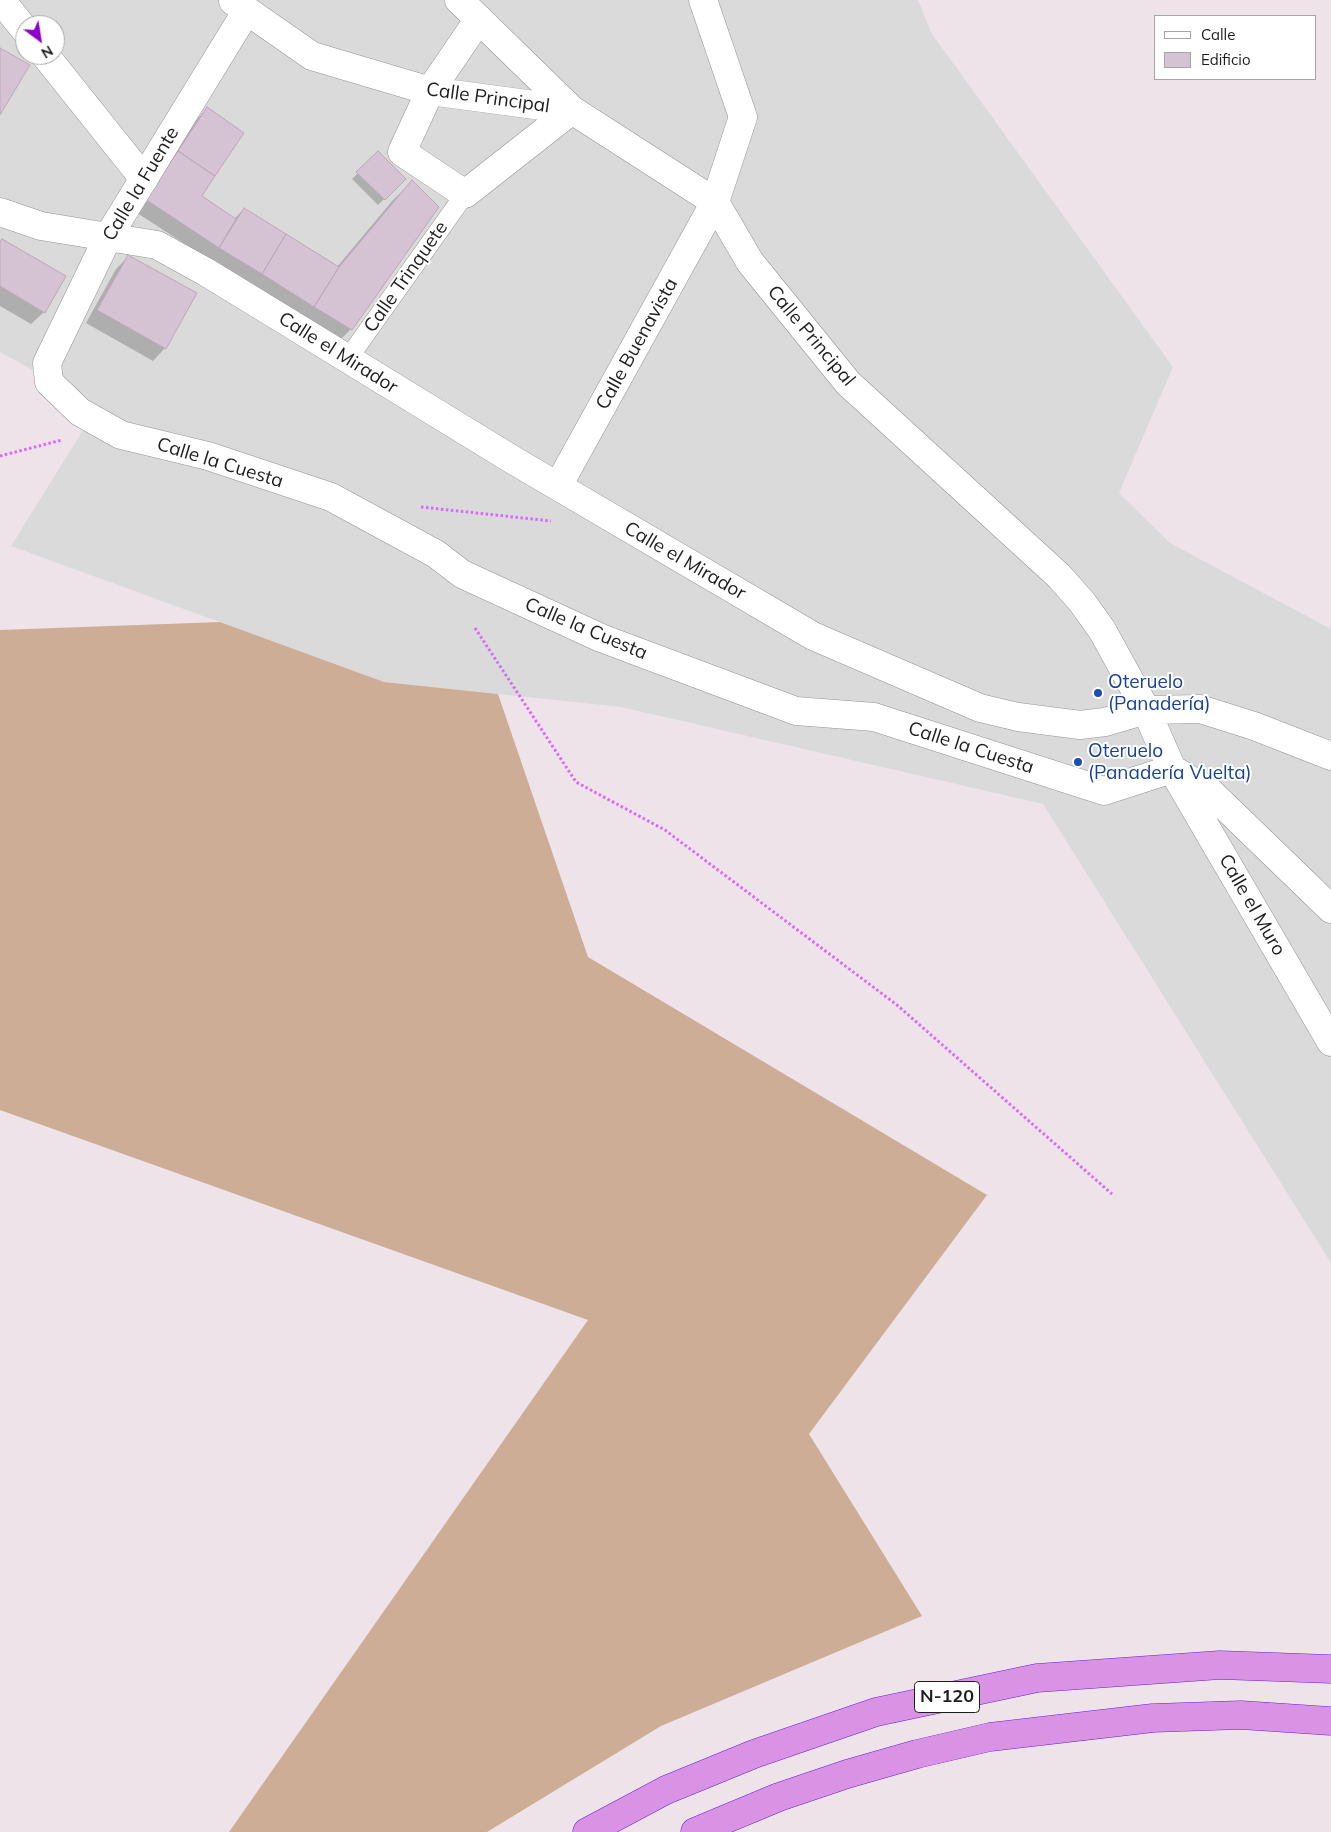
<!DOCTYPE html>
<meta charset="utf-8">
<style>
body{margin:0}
#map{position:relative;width:1331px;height:1832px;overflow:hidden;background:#efe3ea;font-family:Mulish,sans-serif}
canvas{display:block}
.legend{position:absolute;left:1154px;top:15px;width:162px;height:65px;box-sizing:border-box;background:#fff;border:1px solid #a5a5a5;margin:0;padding:6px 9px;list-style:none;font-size:15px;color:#1d1d1d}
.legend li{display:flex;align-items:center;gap:10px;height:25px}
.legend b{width:25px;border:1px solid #a5a5a5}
.north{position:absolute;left:15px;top:15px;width:50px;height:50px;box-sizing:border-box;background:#fff;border:1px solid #a5a5a5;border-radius:50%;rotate:149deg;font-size:14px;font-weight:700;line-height:20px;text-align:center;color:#1d1d1d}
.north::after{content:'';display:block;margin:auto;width:18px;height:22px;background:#8c00ca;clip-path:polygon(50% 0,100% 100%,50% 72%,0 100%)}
</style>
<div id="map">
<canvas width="1331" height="1832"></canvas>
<ul class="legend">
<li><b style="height:6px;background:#fff"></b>Calle</li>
<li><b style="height:14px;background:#d5c3d3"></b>Edificio</li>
</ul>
<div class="north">N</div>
</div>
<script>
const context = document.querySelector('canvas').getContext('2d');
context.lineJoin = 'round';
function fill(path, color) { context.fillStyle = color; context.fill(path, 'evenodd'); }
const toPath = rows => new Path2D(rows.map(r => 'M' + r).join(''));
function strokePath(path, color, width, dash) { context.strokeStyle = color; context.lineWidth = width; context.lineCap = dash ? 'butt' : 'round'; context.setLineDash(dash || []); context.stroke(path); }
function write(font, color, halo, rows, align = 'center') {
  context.font = font + ' Mulish,sans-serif'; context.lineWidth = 4; context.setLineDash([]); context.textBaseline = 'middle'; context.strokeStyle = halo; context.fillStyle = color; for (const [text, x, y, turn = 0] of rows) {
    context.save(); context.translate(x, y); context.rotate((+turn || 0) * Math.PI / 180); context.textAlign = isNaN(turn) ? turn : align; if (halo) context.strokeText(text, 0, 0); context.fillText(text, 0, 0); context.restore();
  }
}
const residential = toPath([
 [0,0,918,0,932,34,1173,367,1119,493,1170,543,1331,629,1331,1263,1043,804,621,707,384,682,11,546,98,406,0,352],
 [25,25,55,25,55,55,25,55]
]);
const forest = toPath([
 [220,622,384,682,498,694,588,957,987,1195,809,1434,922,1616,661,1726,487,1832,229,1832,588,1320,0,1110,0,630]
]);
const shadow = toPath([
 [207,109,200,197,234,219,244,209,337,267,393,200,412,182,351,329,333,347,301,319,134,211,195,121],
 [378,153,404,179,378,205,352,179],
 [0,243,44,312,31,324,0,306],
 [128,257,165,348,153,361,86,323,116,269]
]);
const building = toPath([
 [0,48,30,65,0,115,0,48],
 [207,107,244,133,215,176,178,151,207,107],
 [178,151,215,176,202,196,236,219,219,248,145,199,178,151],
 [378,151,406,179,385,200,356,172,378,151],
 [412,180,439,207,352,330,314,307,339,267,412,180],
 [244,208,286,234,262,274,219,248,244,208],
 [286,234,339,267,314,307,262,274,286,234],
 [2,239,66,276,45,313,0,286,0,242,2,239],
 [128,255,197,293,166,349,97,310,128,255]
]);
const path = toPath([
 [0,456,62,440],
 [421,507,551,521],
 [475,628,576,782,665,830,897,1005,1112,1194]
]);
const service = toPath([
 [347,360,465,194]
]);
const pedestrian = toPath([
 [1,0,25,30],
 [45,55,144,179]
]);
const minor = toPath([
 [459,0,572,110,465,194,402,152,430,91,479,19],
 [233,1,312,56,430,91,572,110,715,202,750,262,848,383,1059,576,1082,602,1102,630,1146,710,1172,769,1209,791,1331,909],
 [246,12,108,237,47,363,49,382,80,412,121,435,208,456,331,497,436,554,462,574,601,638,796,711,874,717,1104,791,1172,769,1331,1042],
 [0,212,41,226,157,245,206,272,513,460,813,636,980,708,1018,717,1080,725,1105,722,1146,710,1200,709,1254,726,1331,756],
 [558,486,715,202,743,117,703,0]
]);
const trunk = toPath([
 [587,1832,666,1790,754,1754,876,1712,1037,1678,1220,1665,1331,1669],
 [695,1832,779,1797,847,1774,917,1754,990,1737,1153,1718,1241,1715,1331,1721]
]);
const markers = [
 [1098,693,5,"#1a4fb4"],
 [1078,762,5,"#1a4fb4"]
];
const shields = [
 [947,1697,65]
];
const shieldNames = [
 ["N-120",947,1697]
];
const streetNames = [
 ["Calle Principal",488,98,8],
 ["Calle la Fuente",141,184,-59],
 ["Calle Trinquete",406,277,-55],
 ["Calle Principal",811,336,50],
 ["Calle Buenavista",637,344,-61],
 ["Calle el Mirador",338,353,32],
 ["Calle la Cuesta",220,463,17],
 ["Calle el Mirador",685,561,30],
 ["Calle la Cuesta",586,629,23],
 ["Calle la Cuesta",971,748,18],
 ["Calle el Muro",1252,905,60]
];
const transitNames = [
 ["Oteruelo",1108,682],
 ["(Panadería)",1108,704],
 ["Oteruelo",1088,751],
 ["(Panadería Vuelta)",1088,773]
];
fill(residential, '#dbdadb');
fill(forest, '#cead97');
fill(shadow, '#0003');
fill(building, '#d5c3d3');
strokePath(building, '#c0a5bd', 1);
strokePath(service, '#949494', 20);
strokePath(pedestrian, '#949494', 29);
strokePath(minor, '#949494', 29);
strokePath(trunk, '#6222da', 29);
strokePath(path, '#dc68fb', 3, [2.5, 2.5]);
strokePath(service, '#fff', 19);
strokePath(pedestrian, '#fff', 28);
strokePath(minor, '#fff', 28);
strokePath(trunk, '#da92e5', 28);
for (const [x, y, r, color] of markers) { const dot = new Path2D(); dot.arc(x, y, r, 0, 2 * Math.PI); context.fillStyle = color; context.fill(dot); strokePath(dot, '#fff', 2); }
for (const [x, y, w] of shields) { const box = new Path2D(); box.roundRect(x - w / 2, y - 15.5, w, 31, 4); context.fillStyle = '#fff'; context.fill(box); strokePath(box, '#1d1d1d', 1); }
write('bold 18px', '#1d1d1d', null, shieldNames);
write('19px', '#1d1d1d', '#fff', streetNames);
write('19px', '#164399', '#fff', transitNames, 'left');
</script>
